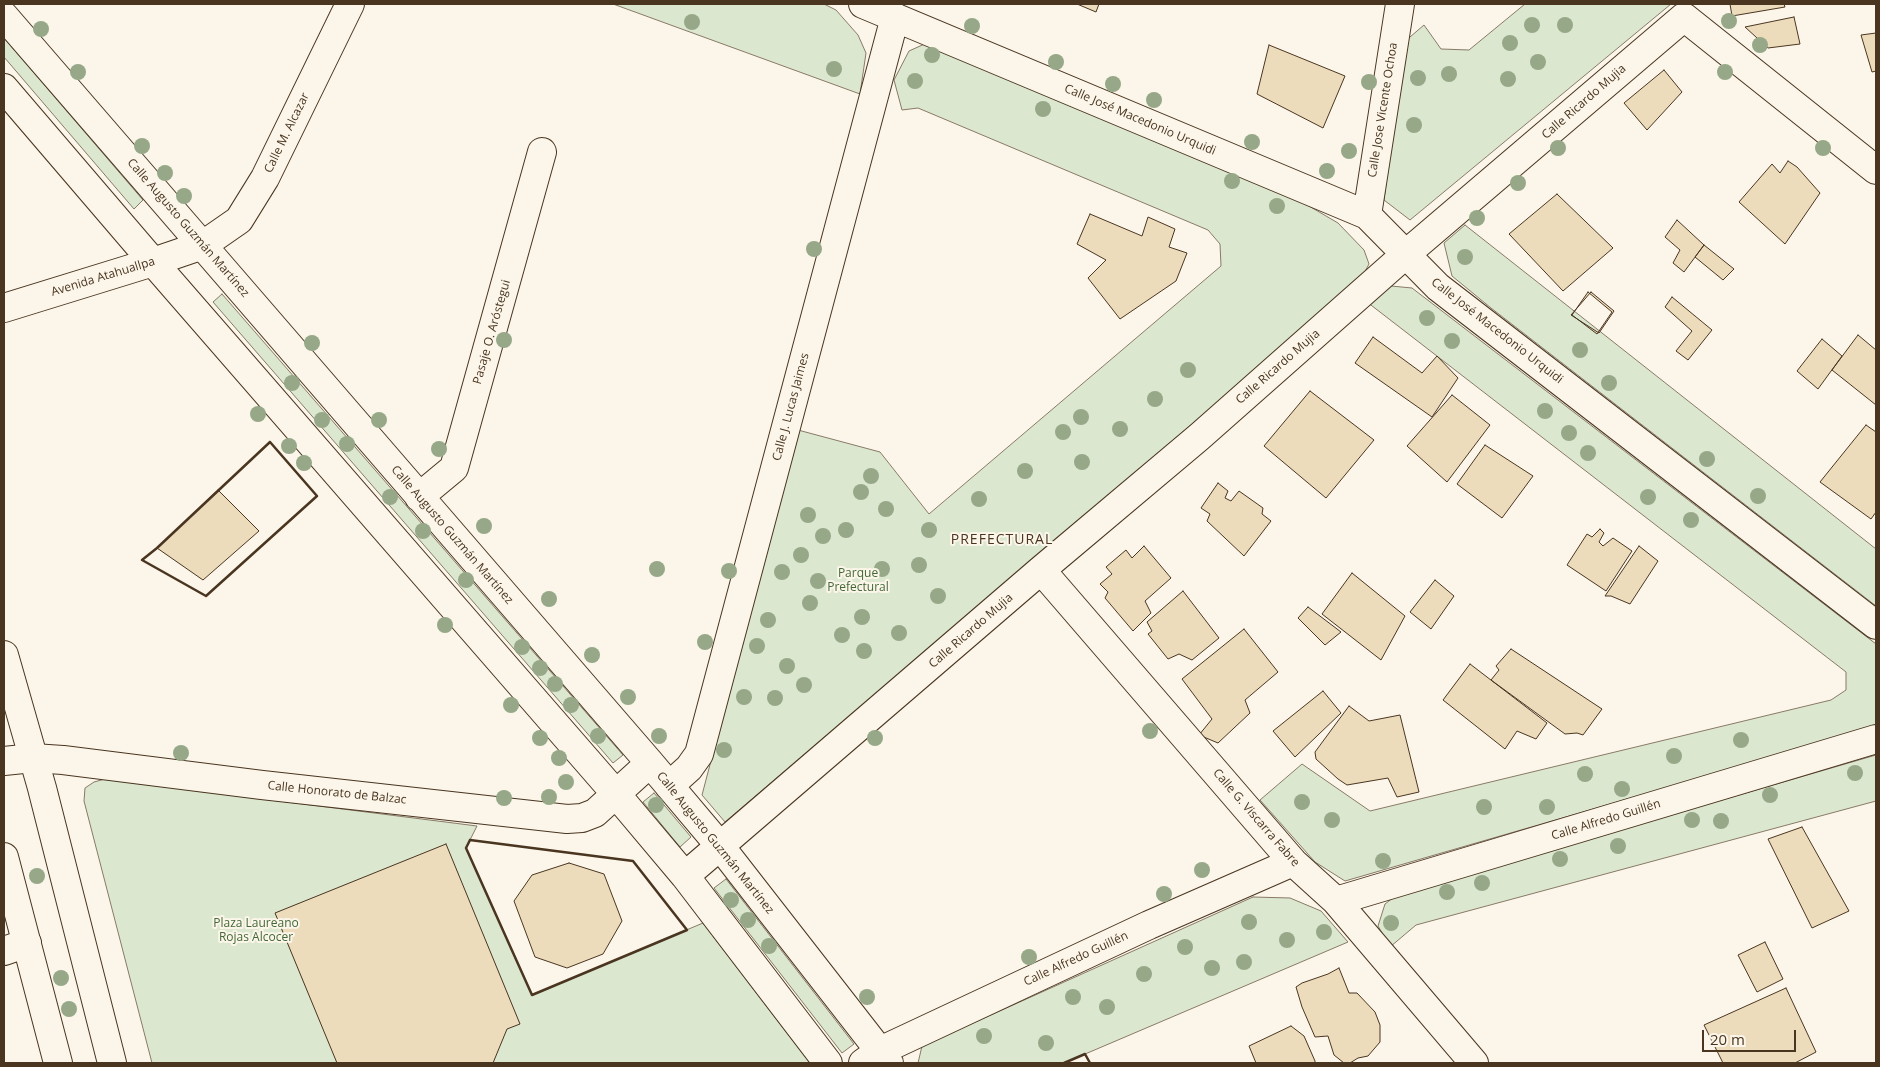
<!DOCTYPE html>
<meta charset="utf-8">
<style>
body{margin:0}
#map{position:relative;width:1880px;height:1067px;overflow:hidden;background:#fbf6e9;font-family:"Open Sans",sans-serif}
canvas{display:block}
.frame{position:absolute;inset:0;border:5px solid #4a3520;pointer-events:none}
.scale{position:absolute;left:1702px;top:1030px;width:94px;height:22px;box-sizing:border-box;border:2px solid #4a3520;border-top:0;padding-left:6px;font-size:15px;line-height:18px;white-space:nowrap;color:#4a3520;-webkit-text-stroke:4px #fbf6e9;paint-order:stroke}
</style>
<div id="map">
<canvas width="1880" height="1067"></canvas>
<div class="frame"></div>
<div class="scale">20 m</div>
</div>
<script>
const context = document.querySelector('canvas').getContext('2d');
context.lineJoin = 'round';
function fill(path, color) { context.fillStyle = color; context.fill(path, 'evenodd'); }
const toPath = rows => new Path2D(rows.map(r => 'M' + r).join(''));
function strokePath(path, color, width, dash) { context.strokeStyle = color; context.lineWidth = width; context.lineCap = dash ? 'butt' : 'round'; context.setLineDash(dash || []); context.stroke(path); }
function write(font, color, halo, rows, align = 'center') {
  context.font = font + ' "Open Sans",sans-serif'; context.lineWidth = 4; context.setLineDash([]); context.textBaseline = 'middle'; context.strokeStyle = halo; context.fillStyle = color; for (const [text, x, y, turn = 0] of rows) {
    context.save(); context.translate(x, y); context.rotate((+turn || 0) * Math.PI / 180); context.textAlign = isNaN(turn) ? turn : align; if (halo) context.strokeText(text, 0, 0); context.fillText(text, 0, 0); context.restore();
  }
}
const green = toPath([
 [613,4,824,4,836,10,858,35,866,53,860,94,613,4],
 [1525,4,1671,4,1410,220,1384,200,1403,43,1424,25,1441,49,1469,50,1525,4],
 [4,38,143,200,134,209,4,57,4,38],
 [929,42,1285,192,1338,223,1364,250,1369,264,1360,281,725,822,702,795,798,430,880,452,929,514,1221,266,1220,244,1208,230,918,108,902,110,894,80,909,51,929,42],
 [1465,225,1876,549,1876,606,1491,308,1452,276,1444,243,1465,225],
 [1391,286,1412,288,1876,644,1876,727,1345,881,1315,862,1260,800,1302,764,1370,811,1831,700,1846,690,1846,672,1367,302,1391,286],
 [222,294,623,755,613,763,213,302,222,294],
 [1876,755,1876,801,1416,925,1390,947,1378,926,1385,904,1398,894,1876,755],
 [105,779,477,826,466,848,532,995,703,923,810,1063,152,1063,84,801,85,788,94,782,105,779],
 [654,793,691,837,680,847,643,802,654,793],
 [726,879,854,1044,842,1053,714,888,726,879],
 [1253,897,1290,898,1321,911,1348,942,1064,1063,918,1063,922,1046,1253,897]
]);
const building = toPath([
 [1077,4,1099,4,1096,12,1077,4],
 [1730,4,1784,4,1785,7,1732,16,1730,4],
 [1794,17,1800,44,1768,48,1745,27,1794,17],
 [1876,33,1876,71,1872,72,1861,35,1876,33],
 [1269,45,1345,76,1323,128,1257,94,1269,45],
 [1664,70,1682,92,1647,130,1624,103,1664,70],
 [1788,161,1797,167,1820,193,1785,244,1739,202,1772,164,1780,173,1788,161],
 [1557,194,1613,248,1563,291,1509,234,1557,194],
 [1090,214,1142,236,1148,217,1175,229,1169,247,1187,253,1176,281,1120,319,1088,278,1106,260,1077,244,1090,214],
 [1677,220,1704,245,1684,272,1673,263,1680,250,1665,237,1677,220],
 [1704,245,1734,269,1723,280,1695,257,1704,245],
 [1588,292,1612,312,1597,334,1572,315,1588,292],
 [1591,292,1614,311,1599,333,1571,315,1591,292],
 [1672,297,1712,330,1688,360,1676,351,1692,331,1665,307,1672,297],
 [1858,335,1876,350,1876,405,1832,370,1858,335],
 [1373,337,1422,373,1437,356,1458,378,1432,417,1355,363,1373,337],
 [1822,339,1842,356,1818,389,1797,371,1822,339],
 [1310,391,1374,440,1326,498,1264,446,1310,391],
 [1452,395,1490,425,1447,482,1407,446,1452,395],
 [1866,425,1876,432,1876,512,1871,519,1820,482,1866,425],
 [1485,445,1533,476,1502,518,1457,484,1485,445],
 [1218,483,1228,491,1225,498,1231,501,1239,491,1263,508,1262,514,1271,521,1244,556,1207,521,1210,514,1201,508,1218,483],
 [218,490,259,531,203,580,157,548,218,490],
 [1600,529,1604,533,1599,542,1603,546,1613,538,1632,551,1606,591,1567,565,1587,534,1592,537,1600,529],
 [1144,546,1171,578,1145,601,1151,613,1133,631,1105,598,1108,592,1100,584,1112,574,1106,567,1126,550,1132,558,1144,546],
 [1639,546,1658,561,1630,604,1611,596,1605,596,1639,546],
 [1352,573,1405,616,1381,660,1322,614,1352,573],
 [1435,580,1454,596,1431,629,1410,612,1435,580],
 [1183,591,1219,638,1192,660,1179,654,1168,659,1148,634,1152,631,1147,622,1183,591],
 [1308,607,1341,632,1325,645,1298,618,1308,607],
 [1244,629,1278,672,1245,700,1250,713,1218,743,1199,735,1212,719,1182,679,1244,629],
 [1511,649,1602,709,1583,735,1577,733,1565,734,1491,680,1499,670,1496,666,1511,649],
 [1470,664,1547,723,1536,739,1517,731,1505,749,1443,700,1470,664],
 [1323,691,1341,713,1295,757,1273,731,1323,691],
 [1349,706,1369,721,1400,715,1419,792,1397,797,1388,778,1347,785,1338,779,1316,759,1315,752,1349,706],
 [1802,827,1849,911,1812,928,1768,839,1802,827],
 [446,844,520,1024,507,1029,493,1063,337,1063,275,913,446,844],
 [569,863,604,874,622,921,603,954,567,968,535,957,514,901,532,875,569,863],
 [1765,942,1783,979,1757,992,1738,955,1765,942],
 [1339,968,1349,993,1357,993,1375,1012,1380,1025,1380,1042,1368,1056,1358,1058,1350,1063,1344,1063,1334,1055,1328,1036,1315,1037,1302,1007,1296,987,1302,983,1328,974,1339,968],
 [1786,988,1816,1052,1795,1063,1723,1063,1704,1025,1786,988],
 [1291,1026,1304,1036,1315,1061,1315,1063,1256,1063,1249,1046,1291,1026]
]);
const minor = toPath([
 [863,4,1367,215,1438,287,1876,625],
 [4,16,650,763,720,846,889,1063],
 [4,88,153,262,616,794,685,876,828,1063],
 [1367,215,1400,4],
 [4,308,153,262,203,245,239,220,265,178,350,4],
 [419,497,454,468,542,152],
 [1041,570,1293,862,1336,901,1474,1063],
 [4,761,33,758,63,760,262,785,567,819,582,818,595,813,650,763],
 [669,786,689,768,699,754,895,17],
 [685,876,1041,570,1199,437,1406,254,1684,17,1876,170],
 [1336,901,1876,739],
 [4,951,27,943],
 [863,1063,880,1051,1149,925,1293,862]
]);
const major = toPath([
 [4,655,42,788,112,1063],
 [4,857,58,1063]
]);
const wall = toPath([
 [270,442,317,496,206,596,142,560,157,548,270,442],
 [470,840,633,861,687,930,532,995,466,848,470,840],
 [1064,1063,1085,1054,1090,1063]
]);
const trees = [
 [1729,21],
 [692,22],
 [1532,25],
 [1565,25],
 [972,26],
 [41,29],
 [1510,43],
 [1760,45],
 [932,55],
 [1056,62],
 [1538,62],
 [834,69],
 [78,72],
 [1725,72],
 [1449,74],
 [1418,78],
 [1508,79],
 [915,81],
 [1369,82],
 [1113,84],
 [1154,100],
 [1043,109],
 [1414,125],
 [1252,142],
 [142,146],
 [1558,148],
 [1823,148],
 [1349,151],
 [1327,171],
 [165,173],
 [1232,181],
 [1518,183],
 [184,196],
 [1277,206],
 [1477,218],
 [814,249],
 [1465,257],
 [1427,318],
 [504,340],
 [1452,341],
 [312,343],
 [1580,350],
 [1188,370],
 [292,383],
 [1609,383],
 [1155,399],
 [1545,411],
 [258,414],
 [1081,417],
 [322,420],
 [379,420],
 [1120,429],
 [1063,432],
 [1569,433],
 [347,444],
 [289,446],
 [439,449],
 [1588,453],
 [1707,459],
 [1082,462],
 [304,463],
 [1025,471],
 [871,476],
 [861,492],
 [1758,496],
 [390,497],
 [1648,497],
 [979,499],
 [886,509],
 [808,515],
 [1691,520],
 [484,526],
 [846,530],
 [929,530],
 [423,531],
 [823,536],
 [801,555],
 [919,565],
 [657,569],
 [882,569],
 [729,571],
 [782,572],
 [466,580],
 [818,581],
 [938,596],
 [549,599],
 [810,603],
 [862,617],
 [768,620],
 [445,625],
 [899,633],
 [842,635],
 [705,642],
 [757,646],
 [522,647],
 [864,651],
 [592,655],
 [787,666],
 [540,668],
 [555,684],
 [804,685],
 [628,697],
 [744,697],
 [775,698],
 [511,705],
 [571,705],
 [1150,731],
 [598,736],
 [659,736],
 [540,738],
 [875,738],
 [1741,740],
 [724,750],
 [181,753],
 [1674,756],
 [559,758],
 [1855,773],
 [1585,774],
 [566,782],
 [1622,789],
 [1770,795],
 [549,797],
 [504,798],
 [1302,802],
 [656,805],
 [1484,807],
 [1547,807],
 [1332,820],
 [1692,820],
 [1721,821],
 [1618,846],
 [1560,859],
 [1383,861],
 [1202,870],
 [37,876],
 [1482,883],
 [1447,892],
 [1164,894],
 [731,900],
 [748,920],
 [1249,922],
 [1391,923],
 [1324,932],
 [1287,940],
 [769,946],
 [1185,947],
 [1029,957],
 [1244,962],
 [1212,968],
 [1144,974],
 [61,978],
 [867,997],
 [1073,997],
 [1107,1007],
 [69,1009],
 [984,1036],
 [1046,1043]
];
const streetNames = [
 ["Calle Ricardo Mujia",1584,102,-41],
 ["Calle Jose Vicente Ochoa",1383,110,-81],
 ["Calle José Macedonio Urquidi",1140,120,23],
 ["Calle M. Alcazar",287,133,-64],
 ["Calle Augusto Guzmán Martínez",188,228,49],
 ["Avenida Atahuallpa",103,277,-17],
 ["Calle José Macedonio Urquidi",1497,331,38],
 ["Pasaje O. Aróstegui",492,332,-74],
 ["Calle Ricardo Mujia",1278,367,-41],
 ["Calle J. Lucas Jaimes",791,407,-75],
 ["Calle Augusto Guzmán Martínez",452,535,49],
 ["Calle Ricardo Mujia",971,631,-41],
 ["Calle Honorato de Balzac",337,793,6],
 ["Calle G. Viscarra Fabre",1256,818,49],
 ["Calle Alfredo Guillén",1606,820,-17],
 ["Calle Augusto Guzmán Martínez",715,843,51],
 ["Calle Alfredo Guillén",1076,959,-25]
];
const parkNames = [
 ["Parque",858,574],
 ["Prefectural",858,588],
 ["Plaza Laureano",256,924],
 ["Rojas Alcocer",256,938]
];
const neighbourhoodNames = [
 ["PREFECTURAL",1002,540]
];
fill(green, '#dce7d0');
strokePath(green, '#887966', 1);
fill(building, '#ecdcbc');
strokePath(building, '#4a3520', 1);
strokePath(minor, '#4a3520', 30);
strokePath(major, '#4a3520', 30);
strokePath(minor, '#fbf6e9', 28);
strokePath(major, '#fbf6e9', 28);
strokePath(wall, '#4a3520', 2.5);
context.fillStyle = '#96a887';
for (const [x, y] of trees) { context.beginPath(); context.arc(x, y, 8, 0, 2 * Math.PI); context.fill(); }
write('12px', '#4a3520', '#fbf6e9', streetNames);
write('12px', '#436837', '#fbf6e9', parkNames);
context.letterSpacing = '1px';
write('14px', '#4a3520', '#fbf6e9', neighbourhoodNames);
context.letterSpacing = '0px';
</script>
